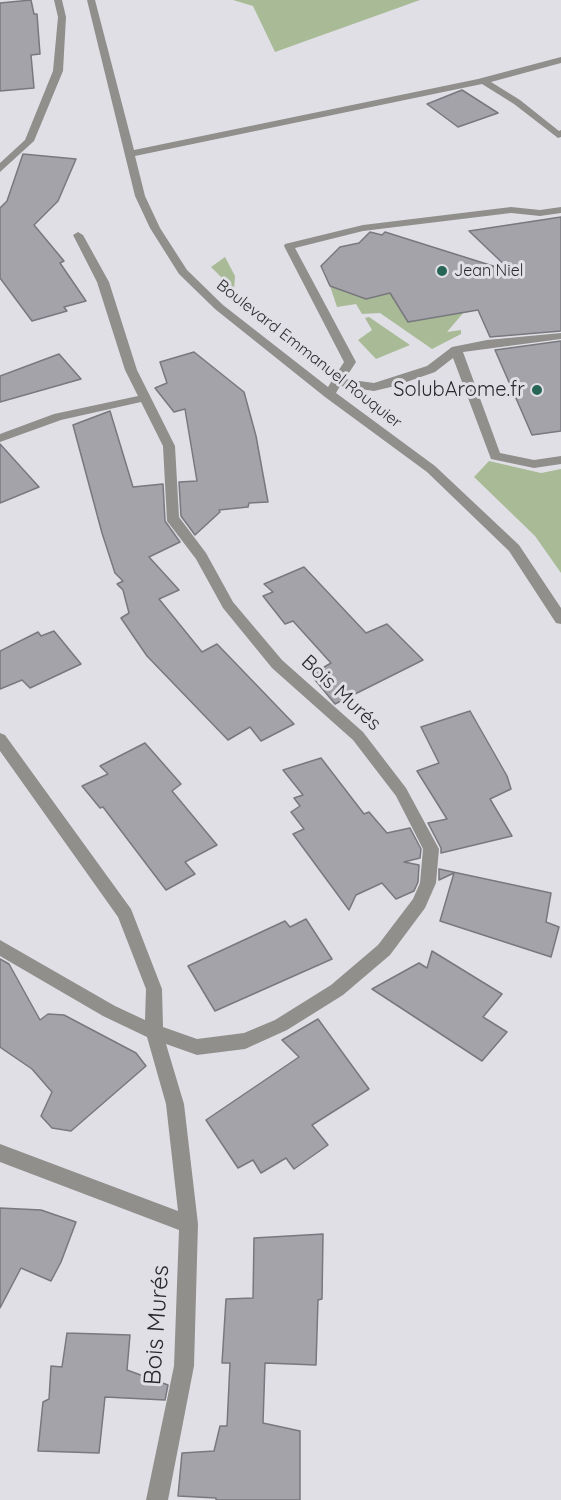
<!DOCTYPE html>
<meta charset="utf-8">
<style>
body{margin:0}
canvas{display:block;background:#e0dfe6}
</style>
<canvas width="561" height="1500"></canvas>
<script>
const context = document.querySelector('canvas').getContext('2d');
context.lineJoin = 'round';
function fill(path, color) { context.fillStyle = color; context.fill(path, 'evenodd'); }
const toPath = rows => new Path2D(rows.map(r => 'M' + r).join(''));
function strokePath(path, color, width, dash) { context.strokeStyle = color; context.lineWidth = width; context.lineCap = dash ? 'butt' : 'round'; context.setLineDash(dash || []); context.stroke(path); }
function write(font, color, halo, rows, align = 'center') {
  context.font = font + ' Quicksand,sans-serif'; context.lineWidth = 6; context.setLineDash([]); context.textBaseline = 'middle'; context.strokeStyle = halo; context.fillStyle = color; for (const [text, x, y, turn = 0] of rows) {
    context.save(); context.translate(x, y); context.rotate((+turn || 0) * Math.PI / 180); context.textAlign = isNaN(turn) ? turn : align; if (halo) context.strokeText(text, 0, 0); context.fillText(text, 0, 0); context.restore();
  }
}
const green = toPath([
 [233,0,420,0,275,52,253,6],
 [225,257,235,276,234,290,211,267],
 [330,286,366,299,390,293,408,322,464,312,447,332,461,330,461,334,432,349,380,313,362,314,356,304,337,307],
 [369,317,410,345,376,359,358,340,372,330,365,318],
 [489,461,541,473,561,469,561,573,535,536,474,477]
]);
const building = toPath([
 [31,0,34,14,37,14,40,54,31,55,34,88,0,91,0,3,31,0],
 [462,90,498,113,458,127,427,104,462,90],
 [23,154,76,159,58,201,34,225,64,261,60,263,86,301,64,307,67,311,32,321,0,278,0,208,7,201,23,154],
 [561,217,561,331,490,337,478,310,408,322,390,293,366,299,330,286,321,266,340,247,359,243,370,232,382,235,385,232,512,272,469,231,561,217],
 [561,341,561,431,532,435,495,350,561,341],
 [194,352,244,392,256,436,268,502,249,503,248,507,219,510,220,512,195,535,181,516,179,482,197,481,185,409,174,412,155,388,167,383,160,362,194,352],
 [59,354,81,379,0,402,0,376,59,354],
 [110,411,133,487,163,484,165,521,180,542,149,557,179,590,159,599,202,652,217,644,294,724,261,741,250,727,228,740,147,656,121,618,129,613,123,590,117,584,123,581,115,573,102,533,73,425,110,411],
 [0,444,39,487,0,503,0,444],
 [304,567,366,633,387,624,423,660,335,704,311,675,331,663,293,621,285,624,263,596,273,592,264,584,304,567],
 [54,631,81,664,30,688,22,680,0,689,0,651,38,632,41,636,54,631],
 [470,711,507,776,511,789,490,799,512,836,441,853,441,848,428,823,447,819,417,771,439,763,421,727,470,711],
 [145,743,181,784,172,791,217,845,185,862,195,874,166,890,103,807,100,808,82,786,108,774,100,766,145,743],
 [321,758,364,814,369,812,387,833,410,828,421,849,420,858,404,862,419,865,418,882,414,891,396,899,382,883,356,895,349,910,293,834,304,829,291,812,300,806,294,798,303,795,283,770,321,758],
 [439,869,551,893,546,922,559,927,551,957,440,921,454,873,439,880,439,869],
 [306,919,332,959,215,1011,188,966,285,921,290,927,306,919],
 [432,951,502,994,483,1017,507,1032,482,1061,372,989,419,963,427,968,432,951],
 [0,959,9,964,40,1020,48,1014,64,1015,136,1053,146,1066,71,1131,52,1128,41,1116,52,1092,32,1069,0,1047,0,959],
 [318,1019,369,1089,312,1125,328,1145,294,1169,286,1158,261,1173,253,1160,238,1168,206,1120,299,1057,282,1040,318,1019],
 [0,1208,41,1210,76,1222,61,1262,51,1281,21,1268,0,1308,0,1208],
 [323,1234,322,1299,318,1300,316,1365,265,1363,263,1423,300,1431,300,1500,216,1500,216,1498,178,1496,182,1453,214,1451,220,1426,227,1426,230,1363,222,1363,226,1299,253,1298,254,1238,323,1234],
 [67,1333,130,1335,127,1370,168,1385,165,1400,105,1397,99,1453,38,1451,43,1402,49,1399,51,1366,62,1367,67,1333]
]);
const minor = toPath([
 [54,0,62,0,66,17,63,71,34,141,0,172,0,163,25,140,53,71,58,17,54,0],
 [87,0,95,0,134,150,478,79,561,57,561,63,491,82,520,100,559,131,561,130,561,137,558,138,514,104,482,84,135,156,145,196,160,228,187,270,223,305,328,387,344,362,284,246,285,244,363,225,511,207,540,210,561,207,561,213,540,216,511,213,363,231,295,248,356,362,345,379,374,383,427,366,452,347,487,340,561,333,561,339,463,352,500,453,534,460,561,456,561,464,534,468,491,459,453,358,435,372,395,386,374,391,340,386,336,393,435,466,519,545,561,608,561,624,556,623,509,551,427,472,325,397,215,309,179,274,150,228,135,196,87,0],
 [78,232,83,235,109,282,137,370,175,446,179,517,206,553,233,602,282,660,363,732,406,788,439,849,436,883,425,908,390,955,343,995,287,1030,245,1049,197,1055,166,1044,184,1104,198,1224,194,1366,168,1500,146,1500,174,1366,179,1230,0,1162,0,1144,178,1211,166,1104,147,1037,103,1016,0,956,0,940,115,1006,145,1020,146,989,118,917,0,751,0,733,5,735,131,909,162,989,163,1027,197,1039,244,1033,275,1020,331,985,378,945,413,899,420,883,423,849,396,796,353,740,272,668,223,608,196,559,167,521,163,446,141,402,61,420,0,442,0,434,54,414,138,396,125,370,97,282,73,235,78,232]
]);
const markers = [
 [442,271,6,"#276654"],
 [537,390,6,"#276654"]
];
const farPoinames = [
 ["Jean Niel",454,271]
];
const farStreetnames = [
 ["Boulevard Emmanuel Rouquier",309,354,38]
];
const poiNames = [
 ["SolubArome.fr",525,390]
];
const streetNames = [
 ["Bois Murés",341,693,43]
];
const nearStreetnames = [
 ["Bois Murés",157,1325,-86]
];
fill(green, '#a8bb96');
fill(building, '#a4a3aa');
strokePath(building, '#78787e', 1.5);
fill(minor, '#908f8c');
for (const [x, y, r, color] of markers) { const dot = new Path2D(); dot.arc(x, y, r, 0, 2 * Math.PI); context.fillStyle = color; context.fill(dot); strokePath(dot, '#e0dfe6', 2); }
write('16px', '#2a292c', '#e0dfe6', farPoinames, 'left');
write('16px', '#2a292c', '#e0dfe6', farStreetnames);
write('20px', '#2a292c', '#e0dfe6', poiNames, 'right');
write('20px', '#2a292c', '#e0dfe6', streetNames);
write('24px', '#2a292c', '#e0dfe6', nearStreetnames);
</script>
